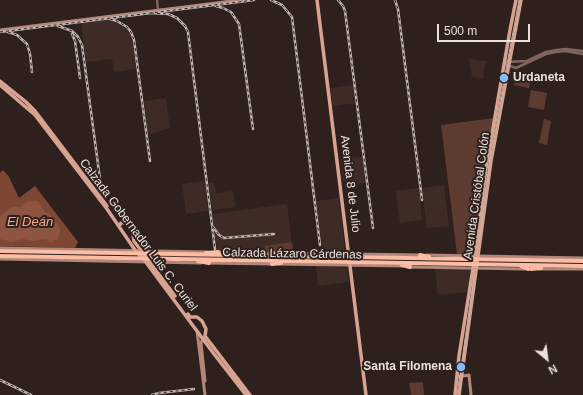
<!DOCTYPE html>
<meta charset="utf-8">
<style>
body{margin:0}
#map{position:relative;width:583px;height:395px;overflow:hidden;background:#2e211d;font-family:Helvetica,sans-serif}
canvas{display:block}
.north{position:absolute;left:527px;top:339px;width:40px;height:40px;-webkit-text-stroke:3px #2e211d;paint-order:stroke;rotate:151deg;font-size:11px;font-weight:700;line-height:16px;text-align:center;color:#eae1de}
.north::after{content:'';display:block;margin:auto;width:14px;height:18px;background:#eae1de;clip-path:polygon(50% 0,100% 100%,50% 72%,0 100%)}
.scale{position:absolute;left:437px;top:24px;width:93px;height:18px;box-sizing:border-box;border:2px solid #eae1de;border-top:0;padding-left:5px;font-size:12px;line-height:14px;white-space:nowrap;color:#eae1de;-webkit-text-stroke:3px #2e211d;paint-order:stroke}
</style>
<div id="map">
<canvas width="583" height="395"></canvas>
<div class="north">N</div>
<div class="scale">500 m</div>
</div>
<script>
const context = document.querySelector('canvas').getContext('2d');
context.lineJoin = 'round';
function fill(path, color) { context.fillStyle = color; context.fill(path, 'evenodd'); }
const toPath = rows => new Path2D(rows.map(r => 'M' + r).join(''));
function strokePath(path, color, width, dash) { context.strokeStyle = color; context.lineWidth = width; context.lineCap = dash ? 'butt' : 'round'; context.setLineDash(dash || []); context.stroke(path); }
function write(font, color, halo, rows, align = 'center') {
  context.font = font + ' Helvetica,sans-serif'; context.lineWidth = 4; context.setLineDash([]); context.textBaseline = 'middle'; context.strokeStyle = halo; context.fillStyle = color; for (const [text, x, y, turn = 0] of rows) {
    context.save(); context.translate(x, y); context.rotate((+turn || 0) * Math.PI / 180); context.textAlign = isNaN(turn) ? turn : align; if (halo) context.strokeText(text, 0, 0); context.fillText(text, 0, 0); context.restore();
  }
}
const built = toPath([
 [103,19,119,23,129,32,133,43,136,69,114,72,112,59,86,62,81,22],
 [469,59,486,61,483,79,472,77],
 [353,85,355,103,333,106,330,88],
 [166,98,170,128,148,135,144,101],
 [362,157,365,183,348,185,347,181,343,181,341,159],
 [205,181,208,211,186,214,182,184],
 [214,182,216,193,233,191,235,207,213,210,209,183],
 [444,185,449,226,427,228,422,188],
 [419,188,422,220,400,223,396,191],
 [339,198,345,252,323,252,316,201],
 [287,204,293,251,217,250,212,214],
 [316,266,347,268,349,282,318,286],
 [435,268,471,268,468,292,438,295]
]);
const green = toPath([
 [517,72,531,77,529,88,514,85],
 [531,90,547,93,544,110,528,107],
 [494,118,474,254,457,254,441,125],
 [544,119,551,121,547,145,539,143],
 [292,242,293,251,265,251,265,246],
 [146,255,346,258,346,261,147,257],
 [423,382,424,395,411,395,409,383]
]);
const forest = toPath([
 [3,170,9,177,19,198,35,186,78,242,75,248,0,246,0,173]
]);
const water = toPath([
 [38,201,45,212,50,214,59,226,60,230,58,239,50,242,47,239,31,241,24,239,11,242,0,239,0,216,11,207,21,207,26,202]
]);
const tertiary = toPath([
 [157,0,158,10],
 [505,62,527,61,546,52,556,50,566,49,583,51],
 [504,64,516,68,546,54,556,52,565,51,583,54]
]);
const secondary = toPath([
 [0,30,240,0],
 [0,248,207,252],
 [217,252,273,253],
 [281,253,421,255],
 [427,255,583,258],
 [0,259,201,263],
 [207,263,273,264],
 [279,264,403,266],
 [409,267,525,269],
 [539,269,583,269],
 [197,331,205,395],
 [203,338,201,343,205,381],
 [457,377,469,375,471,395]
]);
const primary = toPath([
 [317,0,366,395],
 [0,81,26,102,35,111,107,206],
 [0,85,35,115,107,209,135,250,145,261,214,354,246,395],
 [119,226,121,223,131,222,134,241,175,296],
 [188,314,190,317,197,317,202,321,206,329,205,336,250,395],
 [455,395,459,356,475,256,486,169,510,30,516,0],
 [459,395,491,161,521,0]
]);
const motorway = toPath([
 [0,251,583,261],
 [206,253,218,252],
 [272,253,282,254],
 [420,255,429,257],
 [0,256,583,266],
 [198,261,209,263],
 [272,264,281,263],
 [402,265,410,267],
 [521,266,528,269],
 [531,269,541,268]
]);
const tram = toPath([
 [479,245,491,149,519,0],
 [457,395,474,277]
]);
const rail = toPath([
 [271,0,282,5,292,17,320,245],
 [338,0,343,6,345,11,373,228],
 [395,0,398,9,422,200],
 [216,6,223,8,231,12,239,24,253,129],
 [151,13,168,14,177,18,185,26,188,32,215,249],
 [110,19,117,21,127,27,131,32,134,40,150,161],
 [58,26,72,31,78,37,82,45,102,194],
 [0,32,254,0],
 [8,32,17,35,27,44,30,54,32,72],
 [72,34,75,41,80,78],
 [213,227,219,235,224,238,274,234],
 [0,380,31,395],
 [152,395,159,393,194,389]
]);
const markers = [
 [504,78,5,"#80bdfa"],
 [461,367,5,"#80bdfa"]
];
const poiNames = [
 ["Urdaneta",513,78],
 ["Santa Filomena",452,367,"right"]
];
const streetNames = [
 ["Avenida 8 de Julio",350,184,83],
 ["Avenida Cristóbal Colón",477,196,-82],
 ["Calzada Gobernador Luis C. Curiel",138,235,53],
 ["Calzada Lázaro Cárdenas",292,254,1]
];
const waterNames = [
 ["El Deán",30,222]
];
fill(built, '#3e2b25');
fill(green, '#5d3b30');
fill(forest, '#7d4734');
fill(water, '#8c5441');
strokePath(tertiary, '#7e645b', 2.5);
strokePath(secondary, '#b08779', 3);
strokePath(primary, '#d8a290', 3.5);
strokePath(motorway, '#fcbba5', 4);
strokePath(tram, '#beb4b1', 1);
strokePath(rail, '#beb4b1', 2.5);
strokePath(rail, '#2e211d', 1, [3]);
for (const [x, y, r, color] of markers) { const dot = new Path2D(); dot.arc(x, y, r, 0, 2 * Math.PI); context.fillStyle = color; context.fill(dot); strokePath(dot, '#2e211d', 1.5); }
write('bold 12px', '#eae1de', '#2e211d', poiNames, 'left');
write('12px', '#eae1de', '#2e211d', streetNames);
write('italic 13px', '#ffa88a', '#2e211d', waterNames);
</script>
